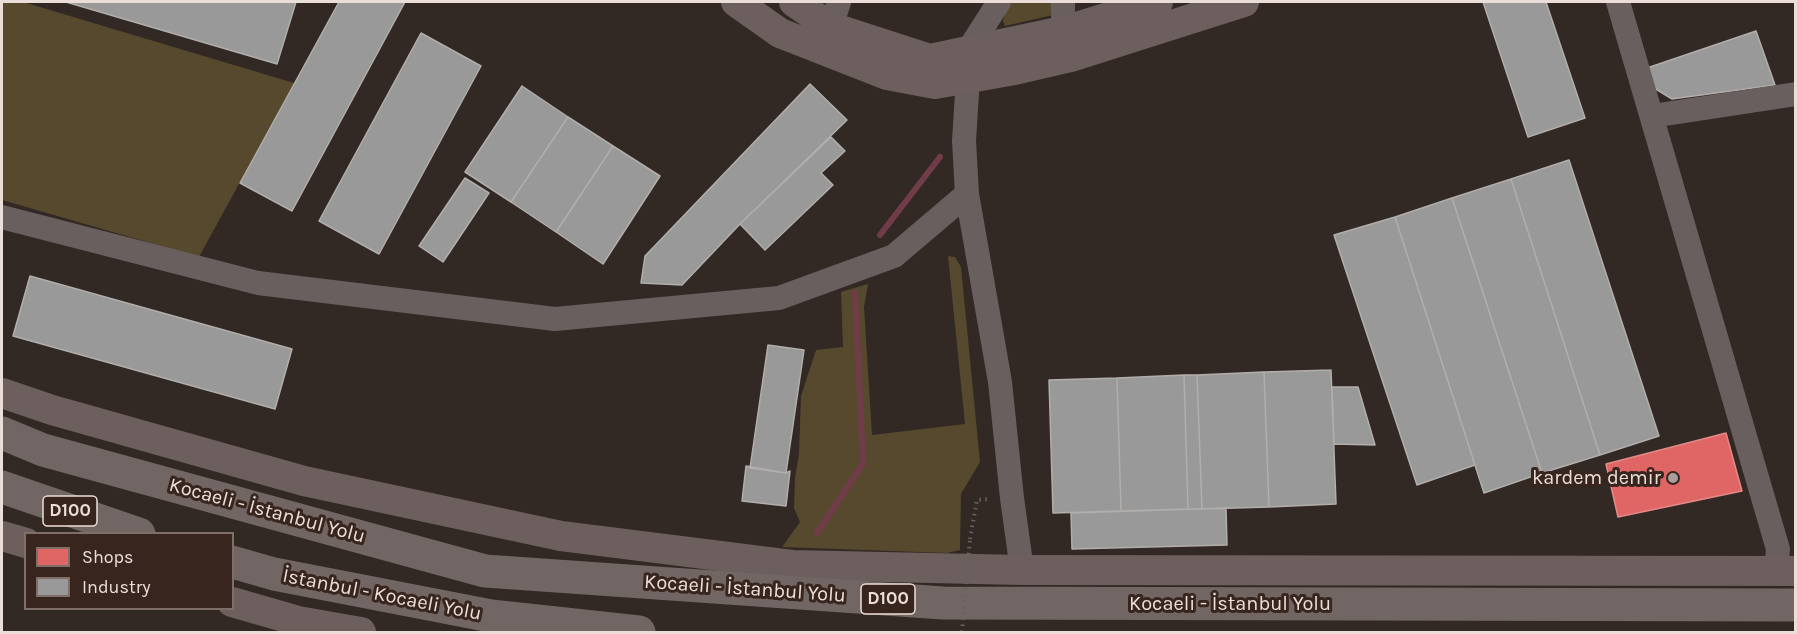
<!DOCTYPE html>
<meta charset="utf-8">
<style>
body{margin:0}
#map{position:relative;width:1797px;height:634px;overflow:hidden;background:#322824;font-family:Karla,sans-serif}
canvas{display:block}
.frame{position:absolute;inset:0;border:3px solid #ebded9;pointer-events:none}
.legend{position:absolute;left:24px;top:532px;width:210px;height:78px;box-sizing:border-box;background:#38251e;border:2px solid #806f69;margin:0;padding:8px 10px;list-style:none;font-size:18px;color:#ebded9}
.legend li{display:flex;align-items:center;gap:12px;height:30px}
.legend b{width:30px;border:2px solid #806f69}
</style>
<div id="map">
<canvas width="1797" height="634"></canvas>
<div class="frame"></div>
<ul class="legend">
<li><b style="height:16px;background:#e06666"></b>Shops</li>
<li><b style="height:16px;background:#999"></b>Industry</li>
</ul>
</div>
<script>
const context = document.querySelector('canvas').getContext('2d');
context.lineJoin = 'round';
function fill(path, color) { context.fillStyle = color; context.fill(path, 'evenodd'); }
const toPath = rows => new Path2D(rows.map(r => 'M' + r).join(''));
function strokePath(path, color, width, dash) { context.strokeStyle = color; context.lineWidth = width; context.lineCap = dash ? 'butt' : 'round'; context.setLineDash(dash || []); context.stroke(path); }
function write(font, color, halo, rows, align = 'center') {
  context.font = font + ' Karla,sans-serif'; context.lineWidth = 6; context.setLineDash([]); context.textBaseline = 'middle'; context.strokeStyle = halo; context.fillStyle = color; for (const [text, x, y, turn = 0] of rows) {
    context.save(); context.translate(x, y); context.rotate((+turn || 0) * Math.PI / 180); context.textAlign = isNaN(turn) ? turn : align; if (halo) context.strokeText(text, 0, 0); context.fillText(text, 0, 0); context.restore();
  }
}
const green = toPath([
 [2,2,23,2,294,83,199,257,2,200],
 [1009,2,1052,2,1053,15,1005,26,1003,21,1006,7],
 [948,256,955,257,961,267,980,462,961,494,960,550,947,553,782,547,800,522,794,508,795,478,799,454,801,396,816,350,843,347,841,292,868,284,864,307,872,435,965,424]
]);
const shops = toPath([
 [1726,433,1742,491,1618,517,1606,464,1726,433]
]);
const industry = toPath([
 [66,2,296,2,277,64,66,2],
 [339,2,405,2,292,211,240,183,339,2],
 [1483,2,1546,2,1585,118,1528,137,1483,2],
 [1756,31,1775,85,1672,99,1654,88,1647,68,1756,31],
 [421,33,481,66,379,254,319,221,421,33],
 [810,84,847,120,740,224,682,285,641,283,645,256,810,84],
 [522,86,568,117,511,202,465,172,522,86],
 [568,117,613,146,556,232,511,202,568,117],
 [831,137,845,151,821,173,833,185,765,250,740,224,831,137],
 [613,146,660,176,603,264,556,232,613,146],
 [1569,160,1659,436,1600,455,1511,179,1569,160],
 [465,178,489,193,443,262,419,246,465,178],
 [1511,179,1600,455,1542,473,1452,198,1511,179],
 [1452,198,1542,473,1484,493,1395,217,1452,198],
 [1395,217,1475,465,1417,485,1334,235,1395,217],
 [30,276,292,349,275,409,13,336,30,276],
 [768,345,804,350,786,473,750,468,768,345],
 [1331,370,1336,504,1269,507,1264,372,1331,370],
 [1264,372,1269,507,1202,509,1197,375,1264,372],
 [1184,375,1188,509,1121,511,1117,378,1184,375],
 [1184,375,1197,375,1202,509,1188,509,1184,375],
 [1117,378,1121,511,1053,513,1049,380,1117,378],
 [1332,387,1358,387,1375,445,1334,444,1332,387],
 [746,466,786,473,790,471,786,506,742,501,746,466],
 [1226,508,1227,545,1072,549,1071,513,1226,508]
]);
const stream = toPath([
 [880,235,940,157],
 [817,533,863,463,855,293]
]);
const path = toPath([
 [970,539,977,500,991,499]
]);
const minor = toPath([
 [999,2,967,52,968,78,964,141,967,194,1000,382,1012,498,1022,570],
 [1063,2,1063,31],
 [1618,2,1778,549,1776,571],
 [831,27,839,2],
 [1652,116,1796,94],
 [2,217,258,283,555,319,779,298,894,256,967,194]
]);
const major = toPath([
 [736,2,780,33,887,75,935,84,1015,70,1071,57,1244,2],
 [794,2,831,27,930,59,1063,31,1158,2],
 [2,393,52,410,304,481,561,536,792,565,1022,570,1796,571],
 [2,536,26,543],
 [232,602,298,621,361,632]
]);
const highway = toPath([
 [2,433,43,450,485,571,943,603,1796,605],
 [2,487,139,534],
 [232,562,274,574,491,616,639,632]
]);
const pathBridge = toPath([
 [962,632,970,539]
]);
const markers = [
 [1673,478,6,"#aa9e9a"]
];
const shields = [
 [70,511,54],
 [888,599,54]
];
const shieldNames = [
 ["D100",70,511],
 ["D100",888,599]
];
const poiNames = [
 ["kardem demir",1661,478]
];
const streetNames = [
 ["Kocaeli - İstanbul Yolu",267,511,15],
 ["Kocaeli - İstanbul Yolu",745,589,4],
 ["İstanbul - Kocaeli Yolu",382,595,11],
 ["Kocaeli - İstanbul Yolu",1230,604]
];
fill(green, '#57492e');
fill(shops, '#e06666');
strokePath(shops, '#e38a88', 1.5);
fill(industry, '#999');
strokePath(industry, '#b2aeac', 1.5);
strokePath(stream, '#713c49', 6);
strokePath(path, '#6a6260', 4, [1.5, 4.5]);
strokePath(minor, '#695f5e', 24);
strokePath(major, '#6c5f5d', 30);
strokePath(highway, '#726664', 33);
strokePath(pathBridge, '#6a6260', 4, [1.5, 4.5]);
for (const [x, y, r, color] of markers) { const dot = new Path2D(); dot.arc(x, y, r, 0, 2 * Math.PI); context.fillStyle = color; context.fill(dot); strokePath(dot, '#38251e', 2); }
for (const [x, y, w] of shields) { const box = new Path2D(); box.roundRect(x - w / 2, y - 15, w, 30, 4.5); context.fillStyle = '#38251e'; context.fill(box); strokePath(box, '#ebded9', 1.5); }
write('bold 18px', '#ebded9', null, shieldNames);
write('20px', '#ebded9', '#38251e', poiNames, 'right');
write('20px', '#ebded9', '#38251e', streetNames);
</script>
